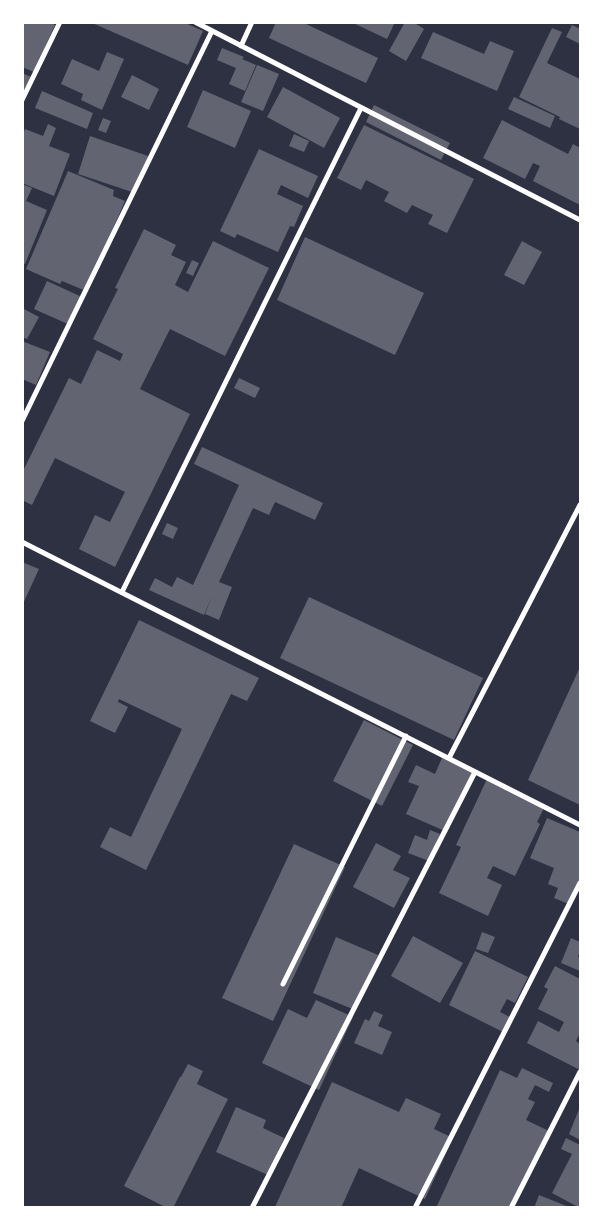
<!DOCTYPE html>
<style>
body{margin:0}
#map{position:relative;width:603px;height:1230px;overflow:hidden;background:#2d3142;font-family:Roboto,sans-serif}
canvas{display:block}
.frame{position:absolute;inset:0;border:24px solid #fff;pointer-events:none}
</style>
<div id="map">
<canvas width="603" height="1230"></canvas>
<div class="frame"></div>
</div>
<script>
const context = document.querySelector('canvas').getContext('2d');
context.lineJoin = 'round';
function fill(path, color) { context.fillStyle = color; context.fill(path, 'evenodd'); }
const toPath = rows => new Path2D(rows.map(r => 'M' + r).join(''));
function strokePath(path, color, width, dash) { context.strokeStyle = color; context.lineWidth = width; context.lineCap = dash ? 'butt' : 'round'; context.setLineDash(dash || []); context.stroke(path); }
const building = toPath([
 [22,22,50,22,55,25,34,72,22,67],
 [90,22,183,22,203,31,188,65],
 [276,22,306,22,306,24,378,58,366,83,269,38],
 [351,22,395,22,387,39],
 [405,22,413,22,424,29,406,61,389,51],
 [572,25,580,29,580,44,566,37],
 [552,28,562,32,547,63,580,79,580,129,559,119,560,117,519,97],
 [433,32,484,54,490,41,514,51,497,91,421,58],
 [222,48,244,57,242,59,256,65,245,91,229,84,236,68,217,60],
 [107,52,124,59,102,110,81,100,83,94,61,84,72,59,99,71],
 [257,65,279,74,263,111,241,102],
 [22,73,31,77,22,94],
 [132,75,159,89,149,110,121,97],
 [283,87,340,118,324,148,267,117],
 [203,90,251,111,235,148,187,127],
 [42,91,93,113,87,129,35,108],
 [514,97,555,116,550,128,508,109],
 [374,105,450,143,441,160,366,122],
 [103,118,111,121,106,133,98,130],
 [502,120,568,154,573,144,580,148,580,205,533,181,540,166,533,163,525,179,483,158],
 [48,124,56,128,49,146,70,154,54,196,22,183,22,136,25,129,43,136],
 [364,125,474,179,447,233,428,224,433,215,412,205,407,213,384,201,389,192,366,180,361,190,337,178],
 [294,134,309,141,304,152,289,146],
 [90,136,148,156,135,193,78,174],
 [259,149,318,176,308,198,281,185,277,194,303,206,294,227,290,226,278,252,237,234,235,238,220,231],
 [68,171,114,190,113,196,125,201,86,291,62,281,60,284,26,269],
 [22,184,32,188,26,201,47,210,25,264,22,263],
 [144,229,176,245,171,255,186,262,175,285,188,292,213,241,269,268,225,356,170,329,140,389,190,414,115,567,79,549,95,515,110,522,125,492,55,458,32,505,22,500,22,473,69,378,81,384,97,350,120,361,123,354,93,339,118,289,115,288],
 [305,237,424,293,395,355,277,300],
 [522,241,542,252,524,285,504,275],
 [192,260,199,263,193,276,186,273],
 [47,281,82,297,70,325,34,309],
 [22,308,39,317,27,339,22,337],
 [22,341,50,352,36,385,22,379],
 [239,378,260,388,255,398,234,388],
 [202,447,323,503,315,520,275,502,269,515,253,508,219,582,232,587,219,620,205,614,212,596,204,615,149,590,155,578,172,587,177,577,193,585,239,485,194,464],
 [167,523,178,528,173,539,162,534],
 [22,562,39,569,22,606],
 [309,597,483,678,454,740,280,658],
 [139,620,259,678,247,701,231,694,146,870,100,847,110,827,131,837,182,729,119,699,118,702,128,707,115,733,90,721],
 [580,667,580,805,528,780],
 [364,720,413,745,382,806,333,781],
 [442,758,474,772,447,832,406,814,419,786,408,782,416,765,435,774],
 [487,779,545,806,537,822,540,824,515,876,493,866,487,878,502,885,488,916,439,893,461,847,456,845],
 [547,818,580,832,580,883,571,905,554,898,558,888,548,884,554,868,530,858],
 [430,830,440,834,429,861,408,853,415,835,427,840],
 [376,843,401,856,393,870,410,878,394,908,353,887],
 [294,844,345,867,273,1021,222,998],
 [482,932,495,937,488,953,476,949],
 [413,936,463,963,440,1003,391,976],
 [336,937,378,955,355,1010,313,993],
 [571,938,580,942,580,951,578,957,580,958,580,971,561,963],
 [475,951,528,977,515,1003,507,999,500,1012,512,1018,505,1033,449,1005],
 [555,966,580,979,580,1033,576,1041,580,1044,580,1070,527,1043,538,1021,559,1032,564,1022,538,1009,548,989,544,987],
 [316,1000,353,1017,319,1090,262,1063,288,1009,307,1018],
 [374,1011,383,1015,378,1026,392,1032,382,1055,354,1043,365,1019,369,1021],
 [188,1064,203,1071,197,1084,228,1099,173,1208,167,1208,124,1186,180,1077,181,1077],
 [522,1068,553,1083,549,1092,535,1085,528,1099,535,1102,526,1120,549,1131,513,1208,436,1208,500,1070,517,1078],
 [332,1082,399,1112,406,1098,441,1114,434,1129,453,1138,425,1199,359,1168,341,1208,275,1207],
 [236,1107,266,1120,263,1128,284,1138,268,1175,216,1152],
 [580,1107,580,1140,569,1134],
 [566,1138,580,1145,580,1208,552,1193,572,1154,561,1149],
 [539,1195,569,1207,569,1208,534,1208]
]);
const minor = toPath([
 [195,22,580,220],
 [241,46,252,22],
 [22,100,60,22],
 [22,421,212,31],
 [22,542,580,825],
 [122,592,361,108],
 [449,758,580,505],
 [283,984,406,736],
 [252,1208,475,772],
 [415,1208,580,883],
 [511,1208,580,1072]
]);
fill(building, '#626471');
strokePath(minor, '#fff', 5);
</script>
